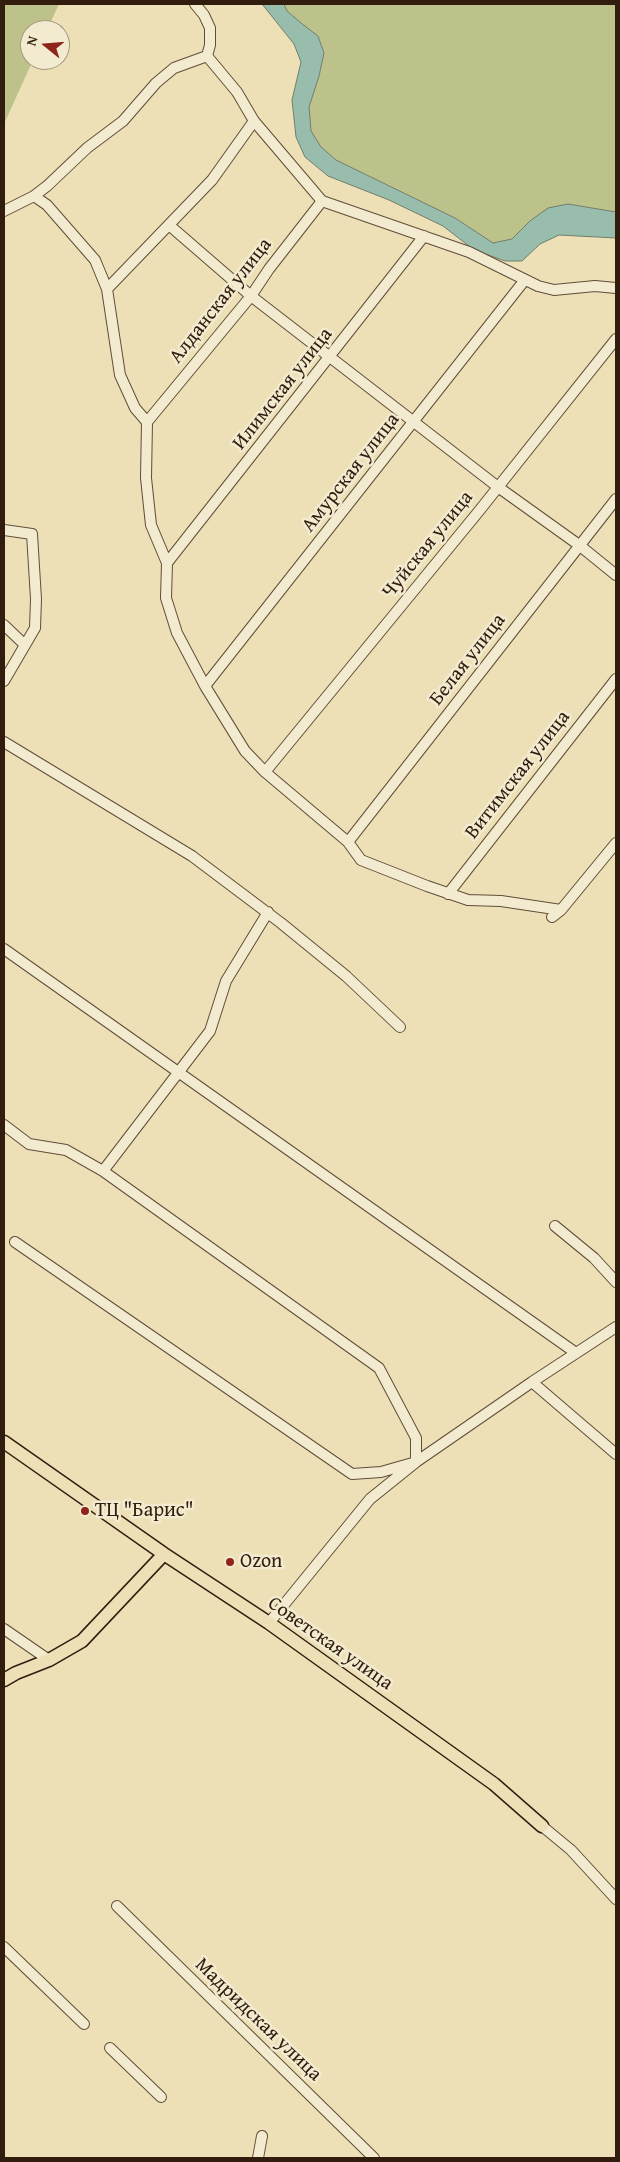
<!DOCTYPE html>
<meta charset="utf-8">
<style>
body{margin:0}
#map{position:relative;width:620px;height:2162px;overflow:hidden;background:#ede0b7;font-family:"Gentium Book Plus",serif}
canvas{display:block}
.frame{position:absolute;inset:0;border:5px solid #321c0d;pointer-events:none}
.north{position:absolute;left:20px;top:20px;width:50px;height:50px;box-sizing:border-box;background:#f3ebd0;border:1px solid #a69882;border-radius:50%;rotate:287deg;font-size:14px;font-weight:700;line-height:20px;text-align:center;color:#321c0d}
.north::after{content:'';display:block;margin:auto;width:18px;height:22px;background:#8f2418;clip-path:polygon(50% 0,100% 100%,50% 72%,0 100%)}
</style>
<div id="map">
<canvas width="620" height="2162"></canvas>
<div class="frame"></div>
<div class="north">N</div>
</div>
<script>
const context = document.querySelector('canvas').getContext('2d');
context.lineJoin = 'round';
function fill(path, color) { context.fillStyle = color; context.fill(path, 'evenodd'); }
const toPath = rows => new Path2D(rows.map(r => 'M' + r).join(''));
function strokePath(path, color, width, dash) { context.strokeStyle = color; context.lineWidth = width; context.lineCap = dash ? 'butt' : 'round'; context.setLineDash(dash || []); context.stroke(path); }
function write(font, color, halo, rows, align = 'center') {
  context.font = font + ' "Gentium Book Plus",serif'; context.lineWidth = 5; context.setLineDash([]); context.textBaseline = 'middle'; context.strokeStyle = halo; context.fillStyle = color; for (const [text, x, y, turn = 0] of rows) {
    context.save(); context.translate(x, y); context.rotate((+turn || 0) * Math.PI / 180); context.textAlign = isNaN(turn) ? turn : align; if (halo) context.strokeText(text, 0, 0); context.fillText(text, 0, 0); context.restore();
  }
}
const green = toPath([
 [4,4,59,4,47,30,30,30,30,60,33,60,4,124],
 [284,4,616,4,616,212,568,204,530,221,512,239,493,243,455,218,336,160,321,147,311,131,309,107,319,76,324,53,318,36,301,23,287,11]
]);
const water = toPath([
 [262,4,284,4,287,11,301,23,318,36,324,53,319,76,309,107,311,131,321,147,336,160,455,218,493,243,512,239,530,221,548,208,568,204,616,212,616,238,559,235,540,244,522,261,505,261,474,250,443,226,389,200,328,176,305,157,296,137,292,100,301,62,294,44,262,4]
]);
const minor = toPath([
 [195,4,204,15,210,28,210,45,207,56],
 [34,196,47,205,95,260,107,289,212,180,254,121],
 [4,211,34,196,47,186,87,148,123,121,156,83,174,68,207,56,237,92,254,121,322,201,469,252,538,286,554,290,595,286,616,288],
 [169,225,251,296,498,487,579,545,616,575],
 [107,289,120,375,135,408,147,422,146,478,151,525,167,563,166,598,177,633,205,686,245,751,265,772,348,842,361,860,427,886,468,900,501,901,561,910],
 [147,422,251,296,269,269,322,201],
 [4,530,32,534,36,599,35,628,4,681],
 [167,563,424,236],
 [4,625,25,645],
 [205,686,524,281],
 [4,742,192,856,281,923,346,976,400,1027],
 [265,772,479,511,616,339],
 [348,842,616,499],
 [448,894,616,679],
 [552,917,561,910,616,843],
 [4,949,576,1353],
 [4,1125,29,1144,66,1150,103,1171,379,1368,416,1438,416,1462],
 [103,1171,210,1031,226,981,268,912],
 [555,1226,594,1258,616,1282],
 [15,1242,352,1474,381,1472,416,1462],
 [532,1382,616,1454],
 [269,1623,370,1499,416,1462,532,1382,616,1327],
 [4,1629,49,1660],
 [542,1826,571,1850,616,1899],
 [117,1906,374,2158],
 [4,1947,84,2024],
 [110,2048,161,2097],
 [258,2158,262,2136]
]);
const major = toPath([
 [4,1442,164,1554,269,1623,494,1784,542,1826],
 [4,1680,16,1673,49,1660,82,1641,164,1554]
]);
const markers = [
 [85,1511,5,"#8f2418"],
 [230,1562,5,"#8f2418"]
];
const streetNames = [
 ["Алданская улица",221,301,-52],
 ["Илимская улица",283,389,-52],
 ["Амурская улица",351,473,-52],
 ["Чуйская улица",428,545,-51],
 ["Белая улица",468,660,-52],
 ["Витимская улица",518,775,-52],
 ["Советская улица",330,1644,35],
 ["Мадридская улица",258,2020,44]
];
const poiNames = [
 ["ТЦ \"Барис\"",95,1511],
 ["Ozon",240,1562]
];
fill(green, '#bdc18a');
fill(water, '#99bdac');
strokePath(water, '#707d6c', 1);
strokePath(minor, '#614d38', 12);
strokePath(major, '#321c0d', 15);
strokePath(minor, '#f3ebd0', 10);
strokePath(major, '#ede0b7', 12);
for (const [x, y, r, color] of markers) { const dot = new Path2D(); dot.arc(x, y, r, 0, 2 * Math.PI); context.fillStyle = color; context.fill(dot); strokePath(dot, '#f3ebd0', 2); }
write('20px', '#321c0d', '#f3ebd0', streetNames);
write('20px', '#321c0d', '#f3ebd0', poiNames, 'left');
</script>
